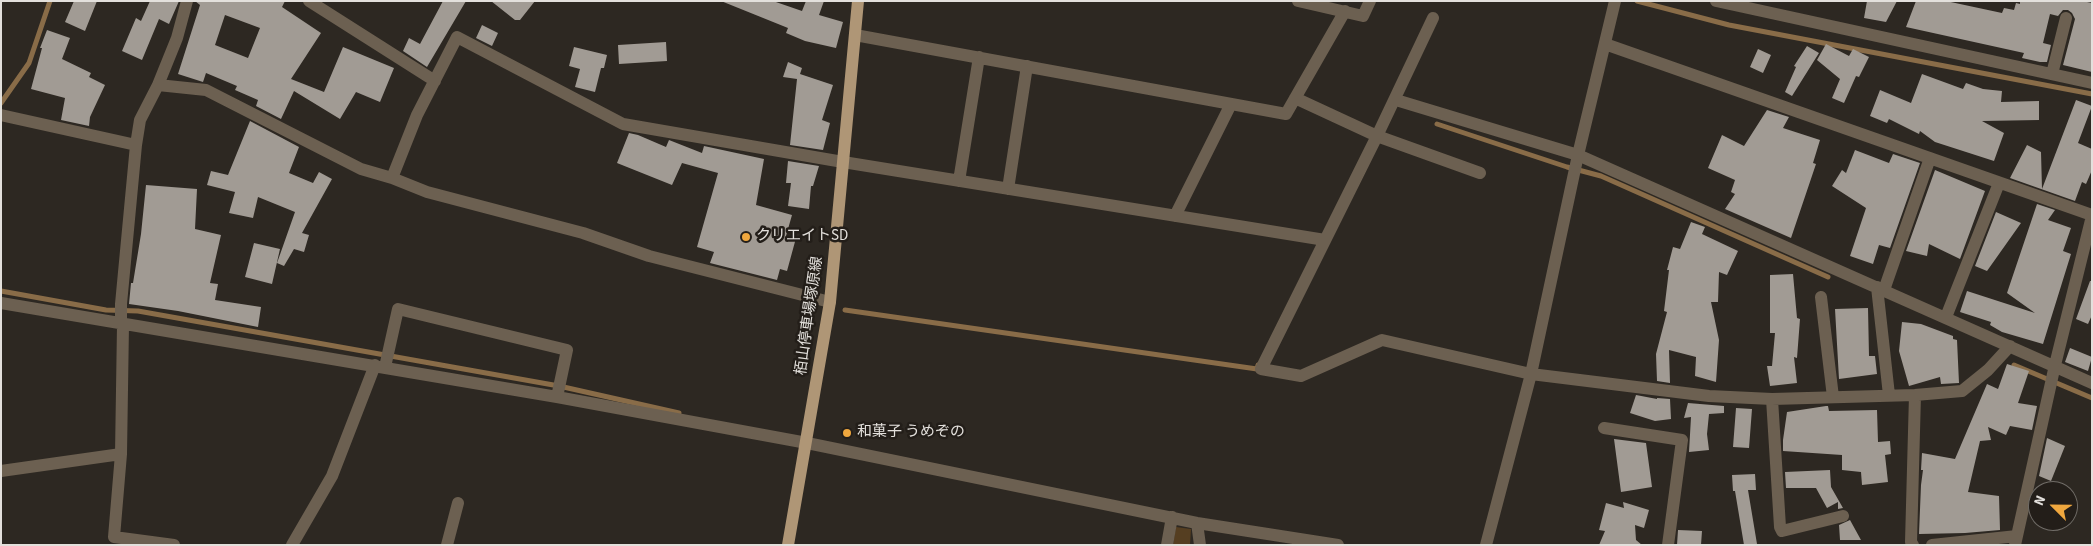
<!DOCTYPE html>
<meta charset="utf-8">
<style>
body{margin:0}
#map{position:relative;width:2093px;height:546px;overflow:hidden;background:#2d2822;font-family:"Source Sans 3",sans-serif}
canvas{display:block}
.frame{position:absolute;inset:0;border:2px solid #e3e0dc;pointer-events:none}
.north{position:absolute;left:2028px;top:481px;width:50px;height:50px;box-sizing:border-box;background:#231e19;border:1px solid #706c67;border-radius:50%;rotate:293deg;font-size:14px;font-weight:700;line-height:20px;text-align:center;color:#e3e0dc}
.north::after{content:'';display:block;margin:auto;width:18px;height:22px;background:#efa73e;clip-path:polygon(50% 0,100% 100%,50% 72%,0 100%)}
</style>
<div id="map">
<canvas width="2093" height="546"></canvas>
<div class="frame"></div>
<div class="north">N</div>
</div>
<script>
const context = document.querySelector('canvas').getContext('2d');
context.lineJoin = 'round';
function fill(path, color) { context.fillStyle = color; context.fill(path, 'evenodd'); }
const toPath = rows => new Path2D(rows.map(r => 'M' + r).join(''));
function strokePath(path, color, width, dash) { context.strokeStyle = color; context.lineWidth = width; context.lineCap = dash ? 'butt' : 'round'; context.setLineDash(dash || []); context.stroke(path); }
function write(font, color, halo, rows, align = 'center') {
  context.font = font + ' "Source Sans 3","Noto Sans JP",sans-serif'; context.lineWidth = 5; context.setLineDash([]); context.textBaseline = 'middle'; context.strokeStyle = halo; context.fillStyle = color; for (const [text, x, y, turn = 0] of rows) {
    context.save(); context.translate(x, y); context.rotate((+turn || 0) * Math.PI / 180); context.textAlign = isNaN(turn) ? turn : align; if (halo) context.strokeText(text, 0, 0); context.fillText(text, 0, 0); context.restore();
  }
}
const green = toPath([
 [1176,527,1191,529,1190,545,1173,545]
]);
const stream = toPath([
 [1637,1,1729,25,2092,94],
 [1,103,29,63,50,1],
 [1437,124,1567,167,1601,176,1828,277],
 [1,291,106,310,138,311,559,386,679,413],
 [845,310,1257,369,1258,365],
 [2014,365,2092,398]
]);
const building = toPath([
 [74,1,97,1,85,31,65,22],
 [150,1,179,1,169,24,159,19,142,60,122,51,136,18,141,21],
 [195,1,285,1,282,7,321,33,291,79,324,92,343,47,394,68,380,102,356,92,340,119,294,91,281,119,256,106,258,100,235,90,237,86,206,73,203,82,178,74,200,5],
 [225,15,260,28,248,58,215,45],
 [443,1,466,1,427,67,403,51,409,38,420,44],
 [491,1,535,1,520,20,515,20],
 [721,1,773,1,802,11,806,1,824,1,819,15,843,22,836,48,805,41,786,33,788,28],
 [1867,1,1897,1,1886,22,1864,18],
 [1916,1,1946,1,2002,13,2004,8,2014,10,2016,3,2020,4,2020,1,2082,1,2092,3,2092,72,2063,65,2075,19,2072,13,2068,10,2063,10,2058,16,2050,14,2043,43,2051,45,2047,62,2040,62,2022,58,2024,53,1906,27],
 [482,25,498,33,492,46,476,38],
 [47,30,70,38,62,59,91,73,89,77,105,85,90,117,89,126,61,120,65,98,31,89,42,48,40,48],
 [666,42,667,61,619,64,618,45],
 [1826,44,1849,56,1853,49,1869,57,1859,77,1856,76,1844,103,1832,98,1840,79,1817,60],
 [1807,46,1819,53,1792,96,1785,92,1796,67,1794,66],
 [574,47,607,55,604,68,601,68,595,92,575,87,580,69,569,66],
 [1758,49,1771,55,1763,73,1750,67],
 [788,62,802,68,800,74,833,85,822,120,830,123,823,150,790,145,797,79,783,77],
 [1922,74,1963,89,1966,83,1983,89,2002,91,2001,102,2039,101,2039,120,1982,121,2004,133,1994,161,1935,142,1920,131,1919,134,1889,119,1887,123,1870,116,1880,90,1911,103],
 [2076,100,2092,106,2078,143,2092,149,2092,170,2086,184,2082,182,2075,201,2010,178,2027,145,2041,152,2042,189],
 [1767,110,1789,117,1783,128,1820,140,1813,163,1816,164,1791,238,1725,209,1735,194,1731,192,1735,180,1708,168,1722,135,1744,146],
 [250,121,299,147,289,173,313,183,319,172,332,179,302,233,309,235,304,252,294,249,284,266,277,263,295,212,258,197,253,218,229,213,235,192,207,185,211,171,228,175],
 [629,133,638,135,666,147,669,140,702,153,704,146,764,159,756,205,792,215,786,236,796,238,787,271,780,269,777,280,710,263,714,252,697,247,718,173,682,163,672,185,617,163],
 [1855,150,1889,163,1893,154,1920,163,1890,248,1879,245,1873,264,1850,256,1866,208,1832,186,1842,170,1846,173],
 [788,161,819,166,813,186,811,186,809,209,788,206,791,183,786,183],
 [1935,170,1985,191,1960,259,1929,244,1927,256,1906,251],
 [146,185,197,189,195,229,221,235,210,283,218,284,215,300,261,307,258,327,178,311,129,304,131,283,133,283,141,234],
 [2037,204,2055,210,2048,220,2071,228,2063,251,2071,254,2043,344,2002,332,1990,325,1991,322,1960,312,1967,291,2035,313,2007,293],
 [1996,212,2021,223,1987,271,1975,266],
 [1691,222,1705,227,1702,234,1738,251,1727,275,1719,272,1718,302,1711,302,1719,340,1716,382,1695,376,1696,357,1669,350,1670,383,1657,381,1656,354,1667,312,1664,311,1669,270,1667,270,1673,247,1680,249],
 [254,243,280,249,272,284,245,277],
 [1793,274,1797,318,1800,319,1797,358,1794,357,1797,383,1770,386,1767,366,1772,366,1775,333,1770,333,1770,275],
 [2090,281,2092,281,2092,315,2088,324,2076,319],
 [1868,308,1869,356,1875,356,1877,374,1839,379,1835,309],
 [1902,322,1921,324,1953,336,1953,339,1957,340,1959,383,1941,384,1940,377,1909,386,1899,351],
 [2070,348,2092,357,2088,371,2065,362],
 [2007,364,2029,371,2018,403,2037,406,2032,430,2010,426,2006,435,1988,427,1991,440,1980,441,1968,492,1999,496,2000,530,1965,533,1919,534,1921,485,1923,470,1921,470,1922,453,1955,459,1987,384,1998,389],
 [1636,395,1657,399,1657,398,1670,399,1671,419,1655,421,1630,413],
 [1688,403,1724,406,1724,413,1709,414,1707,434,1709,450,1689,452,1691,417,1684,418],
 [1826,406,1828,406,1829,411,1877,410,1878,442,1890,441,1891,454,1885,455,1888,482,1862,485,1861,472,1842,470,1842,455,1783,451,1783,440,1787,412],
 [1736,408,1752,409,1749,448,1733,447],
 [2047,438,2065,446,2051,481,2039,476],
 [1614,439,1646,443,1652,487,1621,492],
 [1830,470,1831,487,1843,508,1838,509,1838,502,1827,508,1816,488,1786,488,1785,472],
 [1755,474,1756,490,1748,490,1757,544,1744,545,1735,491,1733,491,1732,475],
 [1623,502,1649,510,1644,528,1635,525,1636,540,1642,545,1599,545,1605,531,1599,530,1606,503,1624,508],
 [1850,520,1861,540,1840,540,1839,525],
 [1678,530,1702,531,1701,545,1677,545]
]);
const minor = toPath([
 [309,1,435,81],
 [1298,1,1363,16,1370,1],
 [1716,1,2092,83],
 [855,35,1286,114,1345,11],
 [1605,44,2092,215],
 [2052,74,2066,18],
 [158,85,206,90,361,169,392,178],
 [1295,98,1377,136,1433,18],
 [1396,100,1578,155,2092,383],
 [1,115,136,145],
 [1480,173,1377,136,1261,369,1301,376,1382,340,1531,374,1709,396,1772,399,1915,395,1962,391,1988,370,2010,346],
 [959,181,979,57],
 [1008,189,1027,66],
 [1175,216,1231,104],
 [1877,287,1889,395],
 [1884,290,1930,158],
 [1821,297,1833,397],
 [830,302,649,256,583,233,427,192,392,178,417,115,457,37,623,124,843,162,1325,240],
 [1,303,557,397,807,443,1197,523,1338,545],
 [1946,317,1999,183],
 [385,367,398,309,567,350,557,397],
 [1772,399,1780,527,1782,531,1843,516],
 [1604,428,1682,440,1668,545],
 [1,471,121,454],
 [1197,523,1200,545],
 [174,545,114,537,121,454,123,325,121,320,121,304,136,145,140,120,158,85,177,38,187,1],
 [292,545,332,476,375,365],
 [447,545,458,503],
 [1167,545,1172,517],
 [1486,545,1531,374,1578,155,1615,1],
 [1913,545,1911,542,1915,395],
 [1932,545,2017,536],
 [2015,545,2055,365,2092,216]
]);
const major = toPath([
 [788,545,830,302,858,1]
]);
const markers = [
 [746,237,5,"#efa73e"],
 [847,433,5,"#efa73e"]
];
const poiNames = [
 ["クリエイトSD",756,237],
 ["和菓子 うめぞの",857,433]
];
const streetNames = [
 ["栢山停車場塚原線",810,316,-82]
];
fill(green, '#553e21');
strokePath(stream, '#896c48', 5);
fill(building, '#a19b94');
strokePath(minor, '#6c6051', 12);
strokePath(major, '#af9676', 12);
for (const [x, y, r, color] of markers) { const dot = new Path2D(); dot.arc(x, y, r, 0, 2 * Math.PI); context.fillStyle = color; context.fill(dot); strokePath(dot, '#231e19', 2); }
write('15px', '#e3e0dc', '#231e19', poiNames, 'left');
write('15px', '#e3e0dc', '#231e19', streetNames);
</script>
